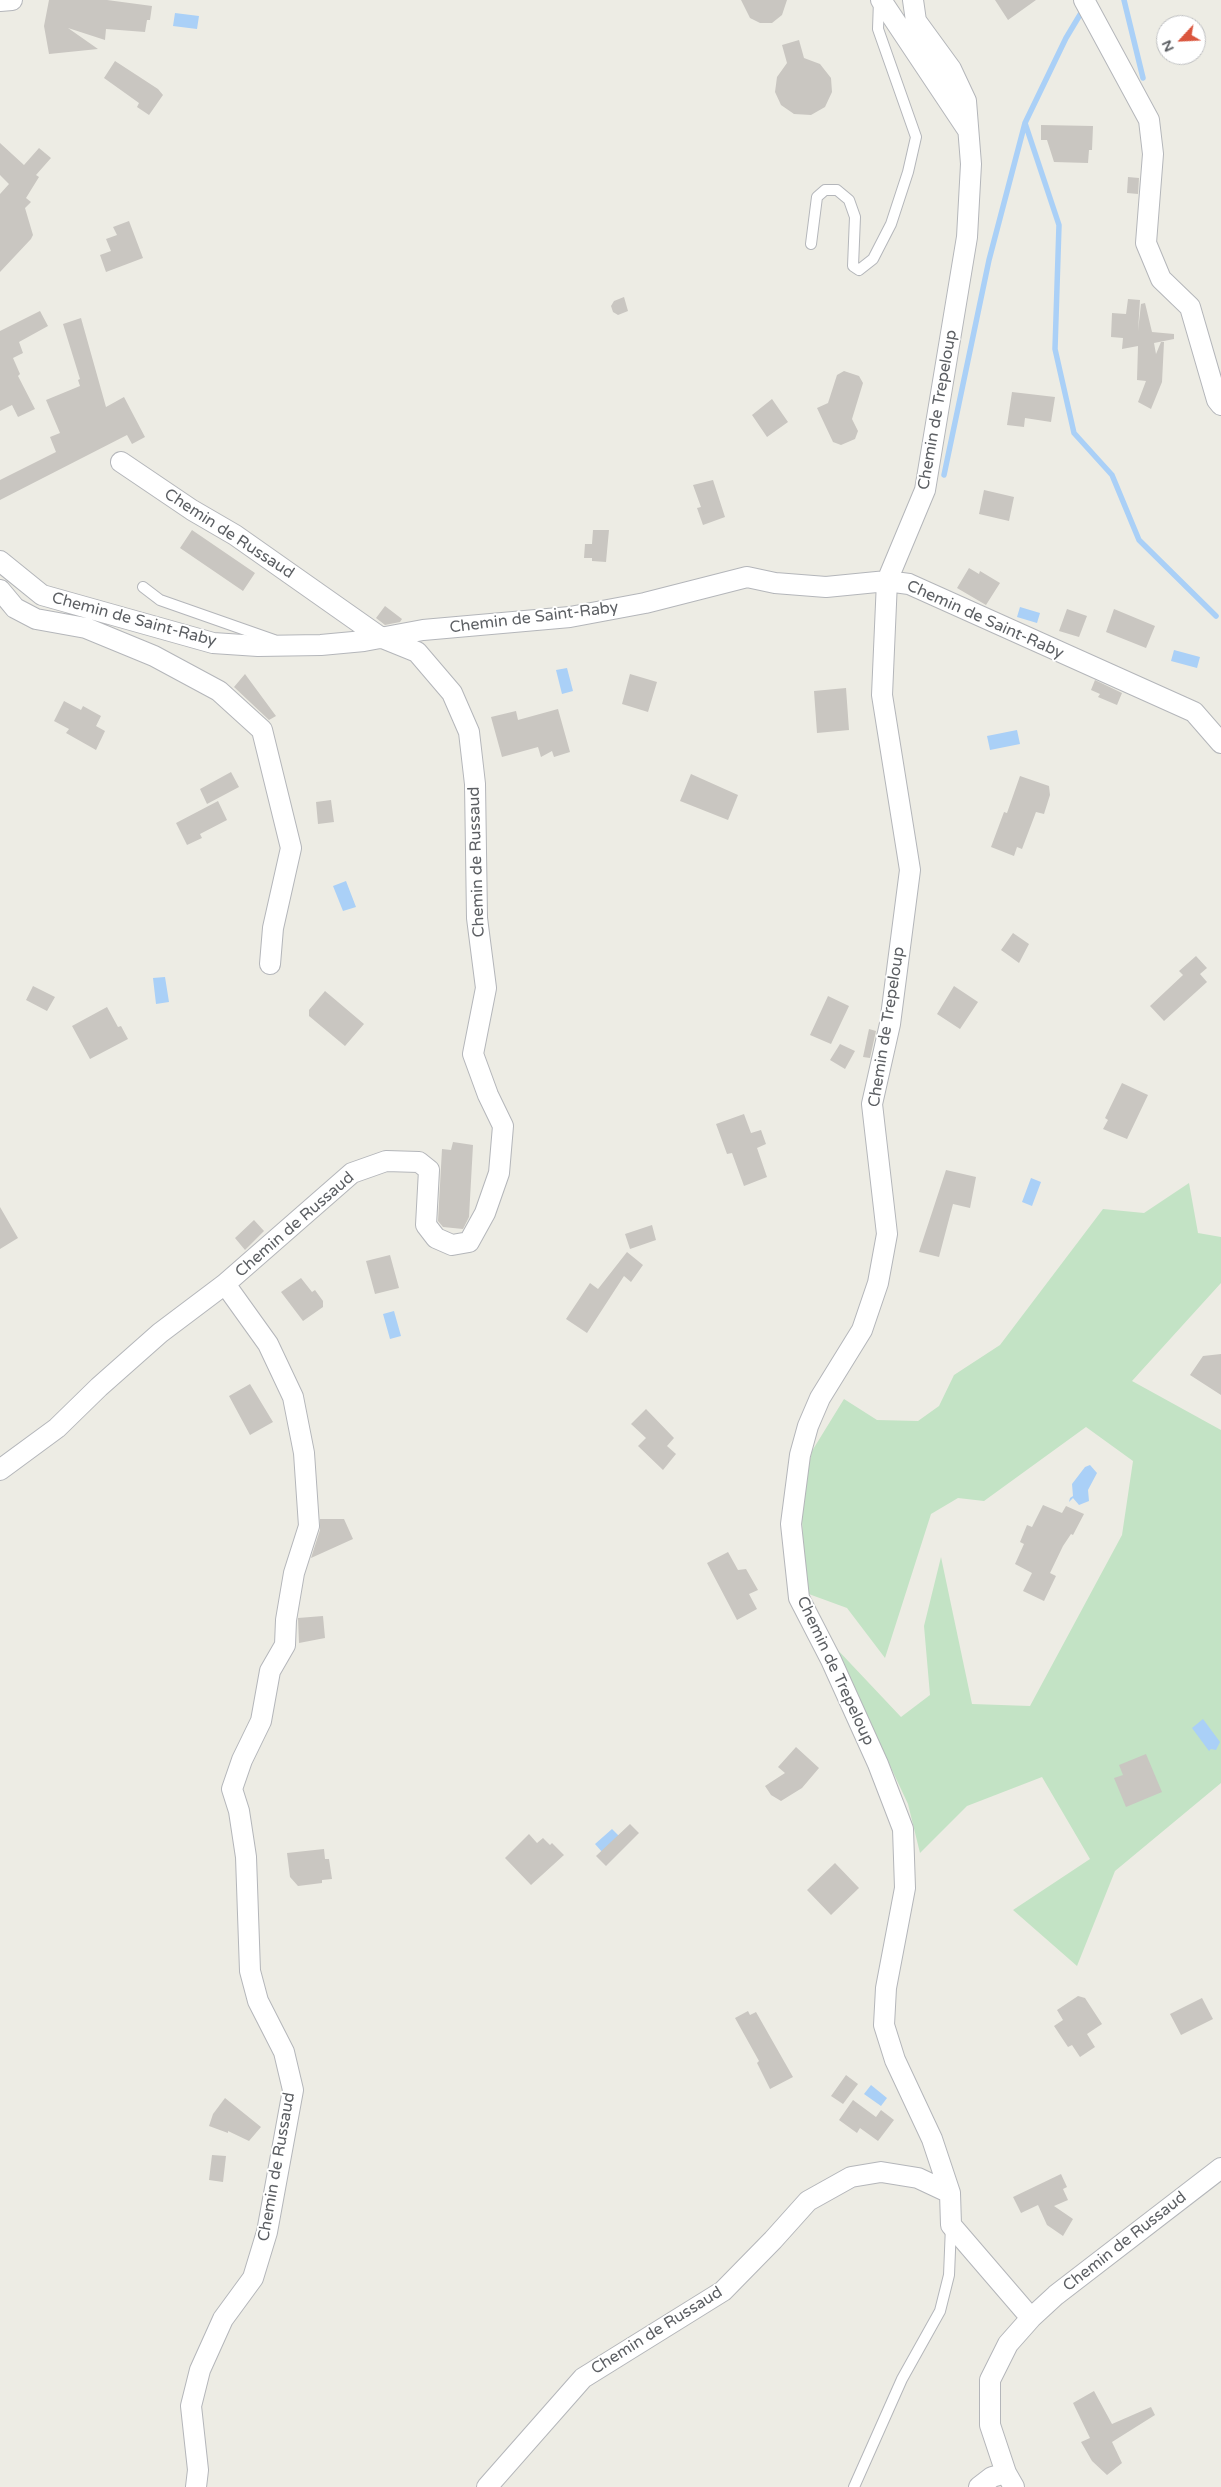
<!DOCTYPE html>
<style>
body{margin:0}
#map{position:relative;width:1221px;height:2487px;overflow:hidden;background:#edece4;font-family:"Varela Round",sans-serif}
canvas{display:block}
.north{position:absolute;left:1156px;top:15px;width:50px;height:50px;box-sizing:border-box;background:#fff;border:1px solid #bebfc1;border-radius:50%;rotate:245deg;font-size:14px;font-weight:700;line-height:20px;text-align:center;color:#5c5f63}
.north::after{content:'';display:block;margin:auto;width:18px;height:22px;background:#da553d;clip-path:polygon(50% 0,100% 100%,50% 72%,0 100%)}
</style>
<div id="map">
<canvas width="1221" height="2487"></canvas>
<div class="north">N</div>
</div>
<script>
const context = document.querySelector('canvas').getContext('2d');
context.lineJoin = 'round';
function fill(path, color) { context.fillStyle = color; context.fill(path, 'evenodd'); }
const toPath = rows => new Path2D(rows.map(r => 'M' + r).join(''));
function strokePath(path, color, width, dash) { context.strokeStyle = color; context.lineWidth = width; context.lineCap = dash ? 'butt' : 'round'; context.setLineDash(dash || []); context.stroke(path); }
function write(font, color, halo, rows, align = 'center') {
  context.font = font + ' "Varela Round",sans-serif'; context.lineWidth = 4; context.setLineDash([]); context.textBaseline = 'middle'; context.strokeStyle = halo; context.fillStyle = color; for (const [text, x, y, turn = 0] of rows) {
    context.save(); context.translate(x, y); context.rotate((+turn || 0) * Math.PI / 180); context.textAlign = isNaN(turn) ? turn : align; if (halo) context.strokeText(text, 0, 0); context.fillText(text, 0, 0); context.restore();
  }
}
const green = toPath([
 [1189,1183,1198,1233,1221,1237,1221,1283,1132,1381,1221,1430,1221,1783,1115,1871,1077,1966,1013,1910,1090,1859,1042,1777,967,1806,920,1853,908,1804,834,1646,901,1717,930,1695,924,1626,941,1557,972,1704,1030,1706,1122,1535,1133,1461,1086,1427,984,1501,958,1498,931,1514,885,1658,847,1608,806,1593,801,1502,812,1451,844,1399,877,1420,918,1421,939,1406,954,1375,1000,1345,1103,1209,1144,1213]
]);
const water = toPath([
 [175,13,199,16,197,29,173,26],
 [1020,607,1040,613,1037,623,1017,617],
 [1174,650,1200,657,1197,668,1171,661],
 [567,668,573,691,562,694,556,670],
 [1017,730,1020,744,990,750,987,736],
 [346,881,356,907,343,911,333,886],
 [165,977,169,1002,156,1004,153,978],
 [1031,1178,1041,1182,1032,1206,1022,1202],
 [394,1311,401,1336,390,1339,383,1314],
 [1090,1465,1097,1473,1088,1490,1089,1501,1079,1505,1073,1498,1069,1502,1070,1498,1073,1496,1072,1484,1085,1467],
 [1203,1719,1220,1742,1216,1750,1211,1749,1209,1751,1192,1728],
 [612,1829,620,1837,603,1853,595,1844],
 [871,2085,887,2098,881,2106,864,2094]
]);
const stream = toPath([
 [1124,0,1143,78],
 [1025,123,1059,225,1055,349,1074,433,1112,475,1139,540,1216,616],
 [944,475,989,260,1025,123,1066,38,1084,8]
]);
const building = toPath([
 [49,0,107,0,152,6,150,20,147,20,145,32,106,29,105,40,68,28,98,49,49,54,44,26],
 [741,0,787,0,782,15,772,23,760,23,750,18],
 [995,0,1036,0,1008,20],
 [799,40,804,58,820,64,831,78,832,92,825,107,811,115,794,114,781,105,775,92,777,77,787,63,782,45],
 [115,61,158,89,163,95,149,115,137,107,139,103,104,78],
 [1041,125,1093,126,1092,150,1089,150,1088,163,1054,162,1047,140,1041,140],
 [0,143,24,165,39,148,51,158,36,175,39,177,26,198,31,202,25,208,33,235,31,239,0,272,0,194,9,184,0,175],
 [1128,177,1139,178,1138,194,1127,193],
 [129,221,143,258,106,272,100,255,111,251,106,239,117,235,113,227],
 [624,297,628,311,618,315,613,312,611,306,614,301],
 [1128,299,1140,300,1138,331,1141,304,1145,303,1152,332,1174,334,1174,339,1154,343,1156,354,1161,342,1164,342,1162,382,1151,409,1138,402,1146,381,1137,380,1138,346,1122,349,1123,338,1111,337,1112,313,1126,314],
 [40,311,48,326,19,342,23,353,13,358,20,374,18,376,35,409,18,417,12,405,0,411,0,331],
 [81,318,106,407,124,397,145,437,132,444,127,435,0,500,0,480,56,452,50,437,60,433,46,400,80,386,78,380,80,379,63,324],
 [844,371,859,376,863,383,852,419,858,431,855,439,841,445,833,442,817,408,828,403,837,375],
 [1012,392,1055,397,1051,422,1025,418,1024,427,1007,425],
 [772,399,788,422,767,437,752,415],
 [713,480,725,517,703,525,697,508,701,507,693,485],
 [984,490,1014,497,1009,521,979,514],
 [192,530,255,573,243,591,180,548],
 [593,530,609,530,606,562,592,561,592,558,584,558,585,544,592,544],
 [969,568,979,574,980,571,1000,583,986,605,957,588],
 [385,606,402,619,400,622,385,625,376,618],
 [1067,609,1087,616,1079,637,1059,631],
 [1114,609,1155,626,1146,648,1106,632],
 [245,674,276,716,269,720,234,687],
 [630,674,657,682,648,712,622,704],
 [1095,680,1122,693,1117,705,1098,697,1100,694,1091,690],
 [846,688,849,730,817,733,814,691],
 [64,701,81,710,83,706,101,716,96,726,105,731,96,750,66,733,69,729,54,721],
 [558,709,570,752,554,757,552,751,541,757,538,747,502,757,491,717,516,711,518,720],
 [231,772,239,787,207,804,200,789],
 [691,774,738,795,728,820,680,801],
 [1020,776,1049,786,1050,795,1044,814,1036,812,1022,849,1017,847,1014,856,991,847,1004,812,1007,813],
 [331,800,334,822,318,824,316,802],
 [218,801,227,820,200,834,202,838,187,845,176,823],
 [1013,933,1029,944,1019,963,1001,950],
 [1196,956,1207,968,1200,974,1207,982,1164,1021,1150,1006,1183,975,1179,971],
 [33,986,55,997,47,1011,26,1000],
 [954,986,978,1002,960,1029,937,1014],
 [325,991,364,1024,345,1046,309,1016,309,1010],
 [828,996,849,1006,831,1044,810,1035],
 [107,1007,118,1027,121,1026,128,1039,90,1059,72,1026],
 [869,1029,876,1031,870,1058,863,1057],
 [840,1044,855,1051,845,1069,830,1060],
 [1122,1083,1148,1095,1127,1139,1103,1129,1108,1120,1105,1118],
 [744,1114,751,1133,761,1130,766,1144,757,1148,767,1177,744,1186,732,1153,727,1154,716,1124],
 [453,1142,473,1145,469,1217,463,1229,443,1227,438,1221,442,1149,451,1150],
 [946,1170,976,1177,970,1208,953,1204,939,1257,919,1252],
 [0,1207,18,1238,0,1249],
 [254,1220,264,1231,245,1250,235,1238],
 [652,1225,656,1240,630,1249,625,1234],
 [627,1252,643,1265,631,1282,624,1276,587,1333,566,1319,590,1283,598,1289],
 [390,1255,399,1288,375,1294,366,1261],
 [301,1278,312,1292,315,1290,323,1301,323,1307,303,1321,281,1292],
 [1221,1354,1221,1395,1190,1375,1203,1356],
 [250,1384,273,1422,250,1435,229,1396],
 [646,1409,674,1438,667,1446,676,1454,663,1470,638,1446,646,1438,631,1424],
 [1043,1505,1062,1513,1066,1506,1084,1514,1073,1535,1071,1534,1063,1546,1050,1573,1056,1576,1044,1601,1023,1591,1032,1573,1015,1564,1024,1544,1020,1542,1027,1525,1032,1527],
 [320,1519,344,1519,353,1539,311,1558,320,1530],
 [728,1552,738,1570,746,1569,758,1590,749,1594,757,1609,737,1620,707,1563],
 [323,1616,325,1638,299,1643,298,1618],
 [796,1747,819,1768,802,1788,781,1801,771,1795,765,1786,785,1773,778,1767],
 [1146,1754,1162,1792,1126,1807,1114,1778,1123,1775,1119,1765],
 [630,1824,639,1833,606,1866,596,1856],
 [529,1834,537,1843,543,1838,550,1845,552,1843,564,1855,531,1885,505,1858],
 [324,1849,325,1859,329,1859,332,1879,322,1880,322,1883,298,1886,290,1877,287,1853],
 [835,1863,859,1888,831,1915,807,1890],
 [1078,1996,1085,1998,1102,2024,1087,2034,1095,2047,1080,2057,1072,2045,1068,2047,1054,2026,1063,2020,1057,2010],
 [1202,1998,1213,2019,1181,2035,1170,2014],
 [748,2011,750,2015,756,2012,793,2077,770,2089,757,2063,759,2061,735,2018],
 [846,2075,858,2084,843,2104,831,2096],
 [225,2098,261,2127,249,2141,228,2131,228,2133,209,2126,213,2114],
 [853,2100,876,2117,881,2110,894,2120,878,2141,860,2128,857,2133,839,2120],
 [212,2155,226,2156,223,2182,209,2180],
 [1061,2174,1067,2187,1063,2189,1068,2200,1054,2206,1073,2219,1063,2236,1047,2225,1038,2205,1021,2213,1013,2197],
 [1094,2391,1112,2424,1151,2407,1155,2415,1112,2442,1122,2463,1107,2475,1092,2461,1081,2442,1090,2438,1073,2403]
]);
const service = toPath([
 [811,244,817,197,825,190,837,190,849,200,855,217,853,266,859,270,873,259,891,224,908,172,916,137,878,29,879,1],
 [143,587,160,600,274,640],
 [854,2487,902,2379,940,2311,949,2275,951,2226]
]);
const minor = toPath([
 [881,0,967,129],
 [913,0,916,21,951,69,966,101,971,164,967,237,925,490,887,581,882,695,910,870,890,1024,872,1104,887,1234,878,1283,862,1330,820,1398,808,1426,800,1455,791,1524,799,1598,831,1660,878,1764,903,1829,905,1888,886,1988,884,2025,895,2060,932,2139,950,2193,951,2225,1031,2318,1008,2344,990,2380,990,2425,1006,2473,1014,2487],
 [1084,0,1149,120,1153,154,1146,243,1161,279,1190,307,1217,400,1221,405],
 [0,1,12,0],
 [121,462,192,510,235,535,380,637,417,652,452,693,469,732,475,784,477,918,486,988,473,1054,488,1095,503,1126,499,1173,485,1213,469,1242,452,1245,436,1238,426,1225,429,1170,419,1162,386,1161,352,1173,225,1284,268,1344,293,1397,304,1453,309,1526,294,1573,286,1620,285,1645,270,1671,261,1721,242,1760,232,1789,239,1811,246,1857,250,1971,258,2001,284,2052,293,2090,267,2232,253,2278,223,2319,200,2370,191,2406,198,2470,196,2487],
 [0,561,42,595,213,643,258,646,321,645,364,641,423,630,570,617,645,603,747,577,775,583,826,587,887,581,909,584,1194,712,1221,743],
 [0,590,15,608,36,619,86,628,154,656,219,691,262,730,291,848,273,928,270,964],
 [0,1470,57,1428,99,1387,160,1333,225,1284],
 [1031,2318,1056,2295,1221,2168],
 [487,2487,583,2378,723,2291,773,2240,808,2201,851,2177,881,2172,918,2178,950,2193],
 [979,2487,992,2477,1006,2473]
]);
const streetNames = [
 ["Chemin de Trepeloup",938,410,-80],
 ["Chemin de Russaud",229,534,33],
 ["Chemin de Saint-Raby",534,618,-7],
 ["Chemin de Saint-Raby",134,620,15],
 ["Chemin de Saint-Raby",985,620,24],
 ["Chemin de Russaud",477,862,-92],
 ["Chemin de Trepeloup",887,1027,-81],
 ["Chemin de Russaud",295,1225,-41],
 ["Chemin de Trepeloup",835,1671,65],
 ["Chemin de Russaud",277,2167,-80],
 ["Chemin de Russaud",1125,2242,-38],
 ["Chemin de Russaud",657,2331,-32]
];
fill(green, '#c3e3c5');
fill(water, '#aad0f7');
strokePath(stream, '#aad0f7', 5.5);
fill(building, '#c9c6c1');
strokePath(service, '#b4b6ba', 12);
strokePath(minor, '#b4b6ba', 22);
strokePath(service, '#fff', 10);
strokePath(minor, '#fff', 20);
write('16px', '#5c5f63', '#fff', streetNames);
</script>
